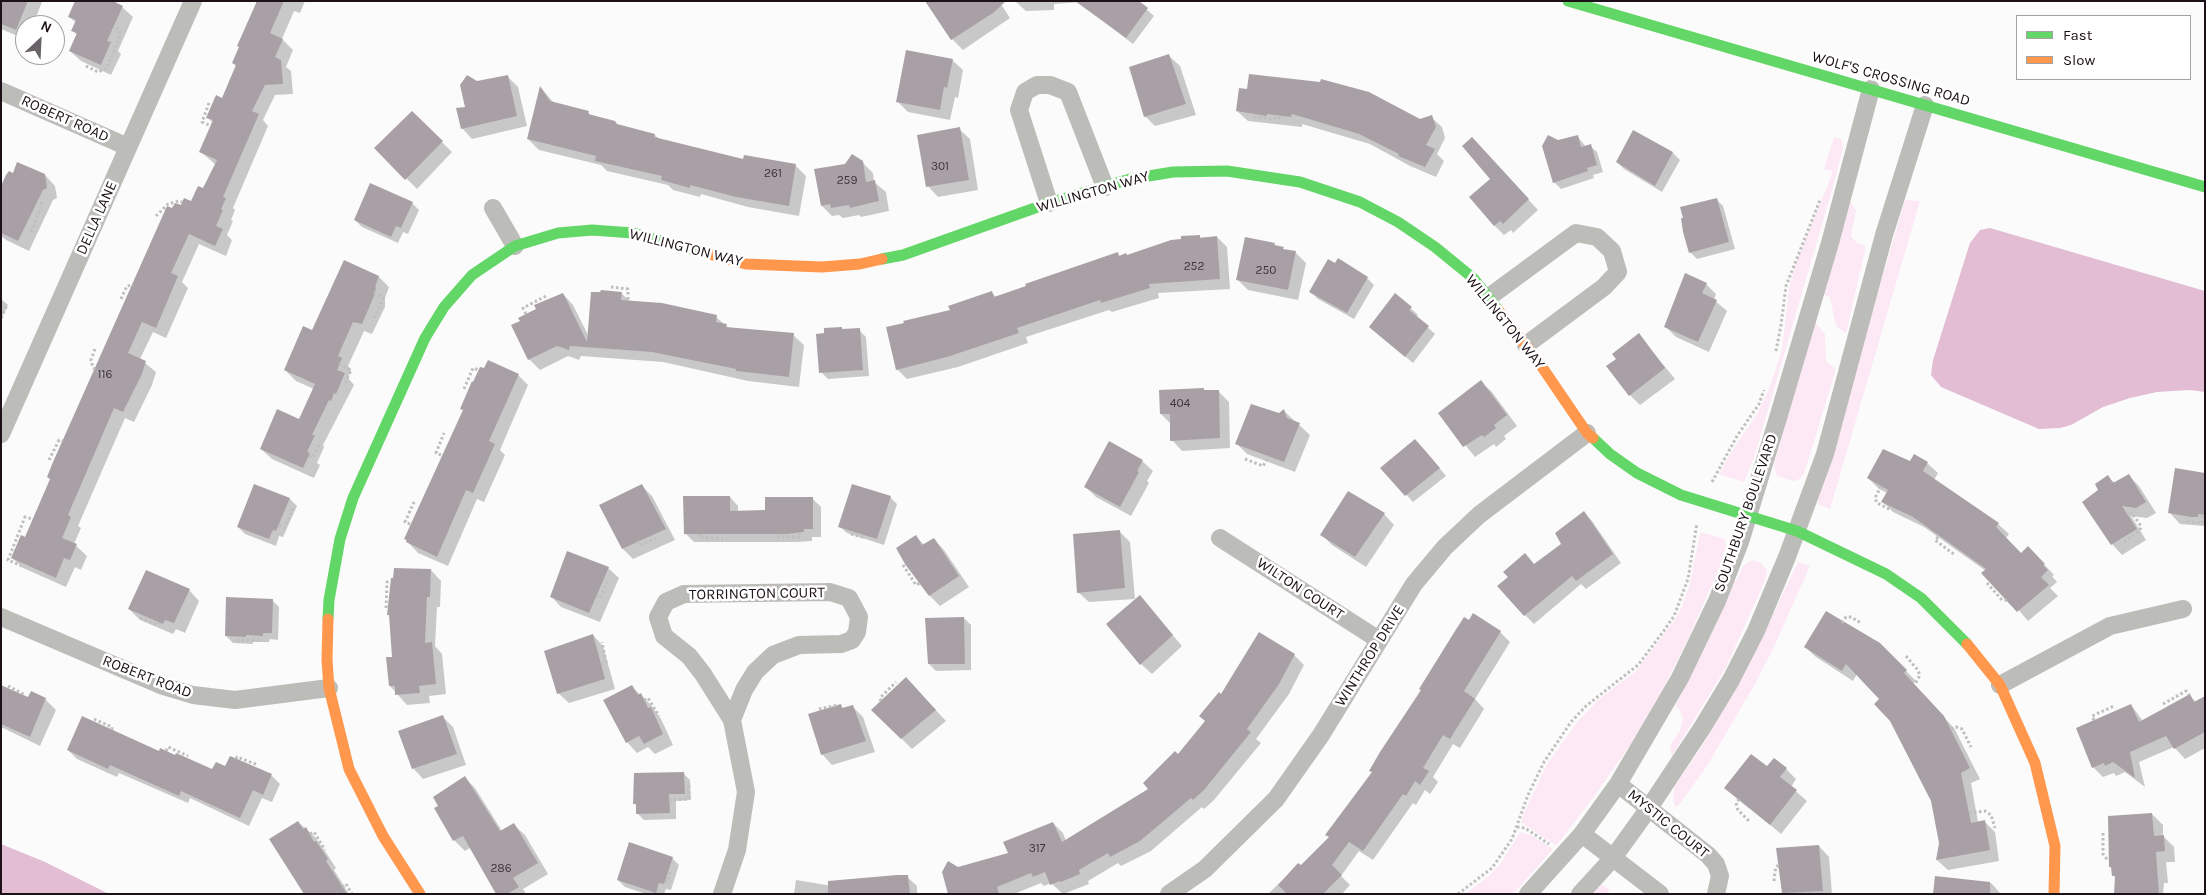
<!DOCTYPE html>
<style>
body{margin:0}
#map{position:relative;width:2206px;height:895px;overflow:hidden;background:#fbfbfb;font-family:Karla,sans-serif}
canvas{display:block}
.frame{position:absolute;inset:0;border:2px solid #1c1118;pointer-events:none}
.legend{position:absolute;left:2016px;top:15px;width:175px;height:65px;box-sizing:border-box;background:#fff;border:1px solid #a4a0a3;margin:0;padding:6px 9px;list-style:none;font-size:15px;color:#1c1118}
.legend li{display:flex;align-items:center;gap:10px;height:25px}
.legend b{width:25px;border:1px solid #a4a0a3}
.north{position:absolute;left:15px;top:15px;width:50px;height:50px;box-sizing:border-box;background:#fff;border:1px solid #a4a0a3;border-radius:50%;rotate:25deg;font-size:14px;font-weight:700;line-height:20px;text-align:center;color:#1c1118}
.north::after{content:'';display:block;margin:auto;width:18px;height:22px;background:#6a6367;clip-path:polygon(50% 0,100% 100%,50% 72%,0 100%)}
</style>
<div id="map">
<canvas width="2206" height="895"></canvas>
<div class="frame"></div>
<ul class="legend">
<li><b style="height:6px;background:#63d668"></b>Fast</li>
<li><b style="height:6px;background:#ff974d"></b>Slow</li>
</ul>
<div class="north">N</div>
</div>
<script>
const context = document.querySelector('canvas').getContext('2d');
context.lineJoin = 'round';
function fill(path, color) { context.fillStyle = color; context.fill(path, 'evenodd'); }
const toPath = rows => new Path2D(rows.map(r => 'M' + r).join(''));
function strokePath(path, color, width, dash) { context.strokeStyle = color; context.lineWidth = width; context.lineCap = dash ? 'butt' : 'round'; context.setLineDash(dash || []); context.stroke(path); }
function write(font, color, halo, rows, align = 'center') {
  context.font = font + ' Karla,sans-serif'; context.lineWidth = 5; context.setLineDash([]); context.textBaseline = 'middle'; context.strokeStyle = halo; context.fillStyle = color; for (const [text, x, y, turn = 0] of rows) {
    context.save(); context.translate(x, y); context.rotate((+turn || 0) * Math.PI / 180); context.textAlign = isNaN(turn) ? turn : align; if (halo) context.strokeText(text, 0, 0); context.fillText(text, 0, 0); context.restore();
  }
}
const green = toPath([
 [1834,137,1842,139,1843,148,1834,183,1754,458,1744,482,1719,474,1733,449,1757,414,1770,386,1782,350,1789,288,1797,260,1831,177,1832,171,1824,169],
 [1849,200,1856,210,1851,236,1856,242,1866,246,1846,333,1836,326,1830,298,1822,293],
 [1905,200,1920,201,1830,509,1818,504,1818,498],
 [1814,321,1825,334,1826,361,1836,369,1804,474,1798,480,1793,481,1777,476,1774,465],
 [1700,532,1725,539,1726,546,1720,566,1688,639,1665,685,1630,745,1595,795,1556,846,1521,822,1524,813,1547,764,1578,721,1599,699,1636,671,1673,622,1682,607,1690,584],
 [1752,560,1760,562,1766,569,1767,574,1761,590,1725,669,1672,756,1670,746,1680,730,1683,718,1679,709,1675,706,1714,629,1735,580,1737,580,1743,566],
 [1798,562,1810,566,1773,649,1756,682,1707,766,1679,805,1675,807,1673,798,1675,786,1701,748,1748,667],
 [1520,832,1531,835,1553,849,1513,894,1465,894,1489,876,1501,863],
 [1600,883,1610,890,1607,894,1588,894]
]);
const water = toPath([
 [1990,228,2205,291,2205,392,2190,390,2157,392,2130,398,2103,407,2071,425,2060,428,2039,429,1941,387,1931,375,1933,360,1970,243,1980,230],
 [1,844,45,862,109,894,1,894]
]);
const shadow = toPath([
 [1,1,42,2,33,25,25,25,25,39,1,29],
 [257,1,305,1,300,13,294,11,282,39,293,50,286,67,291,71,293,94,275,95,263,120,268,126,233,208,235,210,231,220,233,221,227,235,232,240,226,256,199,244,182,282,188,288,166,338,153,332,140,359,156,372,152,385,134,422,125,418,78,526,81,528,74,544,87,556,81,570,75,567,66,587,23,568,12,558,26,539,173,209,192,202,204,190,216,165,201,152,213,123,208,118,222,99,236,66,233,63],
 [999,1,1010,18,963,50,952,39],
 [1015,1,1082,1,1082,2,1054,4,1054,10,1026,11],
 [1137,1,1154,16,1133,44,1090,11],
 [122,7,133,17,118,51,121,54,111,75,81,61,70,51,77,35,73,31,76,23,70,17],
 [1169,56,1180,66,1196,115,1155,126,1145,116],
 [952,60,963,70,958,98,955,97,950,120,908,112,898,102],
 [507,76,518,87,527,126,472,139,462,128,466,108,477,82],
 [541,88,554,103,588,112,592,117,619,126,655,135,660,140,744,161,796,166,806,176,799,216,748,207,701,194,700,197,673,190,668,185,607,171,601,165,539,150,528,139],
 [1237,111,1420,120,1431,117,1442,127,1445,138,1437,154,1444,161,1436,177,1410,166,1370,144,1302,124,1302,127,1248,121],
 [412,113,452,152,417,189,376,148],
 [959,129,970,139,978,190,938,197,928,186],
 [1634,132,1673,153,1680,160,1662,192,1624,169,1617,162],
 [1578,137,1586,147,1590,146,1597,152,1603,172,1593,175,1594,178,1561,189,1554,182,1558,142],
 [1482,149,1538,210,1513,233,1511,230,1504,235,1494,225,1492,180],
 [862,162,873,173,874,182,886,192,889,211,861,217,859,215,843,218,839,215,832,216,822,206],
 [13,174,45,175,55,186,57,198,53,200,29,251,6,240,1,236,1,217],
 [1716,199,1723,206,1735,249,1697,259,1690,252],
 [412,203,419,210,408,234,403,232,398,243,362,227,355,220],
 [1217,237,1227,247,1230,289,1158,293,1159,298,1112,312,1109,310,1026,337,1028,343,958,367,907,379,897,369,951,311,992,293,996,297,1118,254,1121,257,1127,256,1183,240,1183,238],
 [1274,244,1286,251,1295,252,1306,263,1298,300,1248,290,1238,280],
 [344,262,379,277,389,287,385,298,385,307,372,334,364,331,348,366,351,370,348,378,354,385,323,445,324,447,317,463,320,465,314,478,272,459,261,449,299,421,314,389,296,381,285,370,313,332],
 [1367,278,1374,285,1354,319,1318,299,1311,292],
 [1706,284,1716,294,1714,300,1727,311,1709,352,1676,337,1665,326],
 [621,293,631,302,716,317,730,329,793,335,804,345,799,387,748,381,663,362,581,356,579,360,568,356,540,370,529,359,563,294,573,305,589,337],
 [1396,295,1418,315,1416,317,1435,334,1413,363,1370,327],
 [1,299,8,305,1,319],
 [842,328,844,331,859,330,866,337,869,376,828,379,821,372],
 [1639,335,1675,379,1640,405,1630,395,1618,359],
 [518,375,528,385,500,450,505,455,484,502,477,499,448,566,418,553,405,539],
 [1481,382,1492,392,1517,426,1504,436,1506,439,1496,447,1494,444,1475,457,1439,413],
 [1204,390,1206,391,1218,391,1229,402,1230,448,1182,451,1172,440,1171,424,1161,414],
 [1284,411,1310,435,1295,472,1247,454,1236,443],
 [1422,447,1446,476,1413,502,1382,468],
 [1142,461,1153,471,1147,481,1149,483,1131,516,1096,497,1086,487],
 [1911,462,1927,463,1938,473,1934,480,1998,524,2009,534,2006,538,2021,554,2039,559,2054,575,2052,576,2057,582,2050,588,2058,596,2028,621,1986,571,1924,527,1893,512,1883,502,1887,493,1879,489,1868,478],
 [2205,474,2205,526,2180,524,2170,513],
 [2128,475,2139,486,2156,513,2147,518,2131,516,2146,540,2122,555,2112,544,2100,490,2108,477,2115,483],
 [641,485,652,496,675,540,633,559,623,549],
 [255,486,290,499,297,506,283,537,279,536,276,546,245,534,238,527],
 [730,497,738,506,738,512,766,511,812,498,821,507,821,537,812,537,812,541,797,542,694,542,685,533],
 [890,497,897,504,884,545,847,533,840,527],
 [1584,512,1592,521,1621,563,1586,589,1581,584,1534,624,1525,615,1510,577,1535,565,1562,544],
 [1384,514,1394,525,1366,567,1332,545,1322,535],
 [1120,532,1130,542,1135,599,1089,602,1078,592],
 [916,536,924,545,934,539,944,550,969,587,940,606,930,596,906,563],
 [608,568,619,578,600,622,561,607,551,596],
 [431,570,441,581,440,607,437,607,435,646,442,654,446,694,429,696,430,703,407,705,390,686,393,658],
 [189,590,199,601,185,633,176,629,173,634,140,620,129,609],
 [1140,597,1182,646,1152,674,1141,664],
 [272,600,279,607,278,640,270,639,269,642,253,642,253,644,233,643,226,636],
 [1473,615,1500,632,1510,642,1475,699,1484,709,1460,748,1453,744,1433,777,1438,782,1430,794,1425,790,1416,805,1413,803,1373,860,1359,851,1341,876,1350,885,1342,894,1268,894,1298,865,1301,867,1330,837,1373,773,1444,650],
 [964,618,971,625,971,670,936,671,929,664],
 [593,635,603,646,615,689,569,703,558,693],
 [1879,644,1916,681,1913,684,1954,728,1980,779,1971,783,1978,822,1984,821,1995,832,1999,861,1948,870,1937,860,1940,843,1932,800,1881,699,1857,674,1853,681,1816,657,1805,647],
 [1294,655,1304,665,1289,694,1256,739,1261,743,1214,800,1204,809,1202,807,1151,851,1121,866,1118,863,1088,881,1089,884,1063,894,1051,883,1044,886,1041,883,1014,894,949,894,958,869,1009,854,1053,823,1063,833,1066,841,1150,789,1206,721,1221,695],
 [1,686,29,698,45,699,56,710,40,746,1,727],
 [632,687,651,705,661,719,673,745,655,754,648,747,637,753,627,742],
 [916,689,946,721,912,749,873,710],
 [2190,696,2196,702,2205,698,2205,748,2185,759,2174,747,2139,762,2145,787,2125,772,2116,776,2114,773,2103,777,2093,767,2131,705,2143,721],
 [840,705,844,709,853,707,863,717,875,752,832,765,822,754],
 [443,717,453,727,466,765,423,779,413,768],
 [68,750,159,752,213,771,226,767,230,758,272,776,280,784,272,802,262,798,249,826,190,798,188,803,119,773,117,777,77,759],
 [1786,769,1796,779,1791,787,1807,801,1781,834,1726,788],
 [683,773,690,780,691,800,676,801,676,819,644,820,637,813,637,806,635,804],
 [465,778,475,788,502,831,514,825,525,835,548,874,523,889,526,894,498,894,470,848,465,851,454,840],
 [2152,814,2163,825,2163,836,2174,847,2175,862,2166,862,2168,883,2164,883,2163,894,2115,894,2116,878,2113,875],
 [298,822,315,837,325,851,336,868,334,870,349,894,305,894],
 [1819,846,1829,857,1832,894,1785,894,1783,892],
 [672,858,679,865,671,890,666,889,664,894,646,894,625,887,618,880],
 [907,877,917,886,917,894,794,894,796,880,851,889],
 [1936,878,1991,883,2001,894,1935,894]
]);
const building = toPath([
 [1,1,28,1,16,30,1,24],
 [75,1,113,1,123,6,107,41,111,42,101,65,69,51,77,33,71,31,76,20,68,17],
 [257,1,284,1,270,33,283,39,275,57,281,60,283,84,265,85,252,111,259,114,223,197,226,198,221,209,223,210,216,226,223,229,215,246,189,234,171,273,178,276,156,328,142,322,128,353,146,361,142,374,123,412,114,408,68,515,71,517,62,538,77,544,70,560,64,558,56,578,11,558,21,535,25,537,50,479,47,477,53,462,167,206,172,208,175,203,181,205,184,198,191,201,198,186,203,188,217,160,199,152,213,120,206,118,216,95,222,98,236,65,232,63,239,47,237,46],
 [925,1,1006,1,993,13,951,40],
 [1075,1,1139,1,1148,8,1126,38],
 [906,50,953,59,947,88,944,87,940,110,896,102],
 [1169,54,1186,104,1144,117,1129,67],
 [1249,74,1320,82,1321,79,1369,92,1420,119,1432,115,1436,127,1426,145,1435,149,1425,167,1398,156,1399,154,1359,134,1339,128,1292,114,1291,117,1267,114,1267,116,1236,111,1239,88,1247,89],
 [467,75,477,81,508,75,517,116,461,129,456,108,465,107,460,85],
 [540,86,550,101,589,111,588,114,615,121,617,124,655,134,654,137,743,159,744,155,796,164,789,206,736,197,690,185,690,188,661,180,662,176,595,161,596,156,527,139],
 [412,111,443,141,405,180,374,148],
 [960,127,969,180,926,187,917,135],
 [1633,130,1673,152,1655,186,1616,162],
 [1548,135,1558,140,1578,135,1581,147,1591,144,1597,165,1587,168,1588,171,1553,183,1542,146],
 [1472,137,1529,199,1503,224,1500,221,1494,226,1469,197,1490,179,1462,146],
 [852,154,863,161,866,182,875,180,879,201,850,208,849,205,831,208,830,204,821,206,814,169,845,164],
 [17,162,45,174,47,188,43,190,18,241,1,233,1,186,6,175,9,171,13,173],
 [370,183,413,202,401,228,396,226,391,237,354,220],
 [1717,198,1729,242,1689,253,1683,232,1681,218,1683,218,1680,207],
 [1200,235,1200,238,1217,236,1220,279,1149,284,1150,288,1101,303,1100,300,1017,328,1019,333,947,357,896,370,886,327,904,323,903,321,950,310,948,306,992,291,994,297,1026,286,1025,284,1118,252,1119,256,1126,253,1127,255,1171,240,1181,239,1181,236],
 [1245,237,1275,243,1274,245,1284,247,1283,249,1296,251,1288,290,1236,280],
 [1338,258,1368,277,1347,313,1309,292,1328,259,1335,263],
 [344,260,379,276,375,287,376,287,374,296,362,324,353,322,338,356,342,358,337,370,345,373,336,394,334,393,331,401,329,400,312,435,315,435,307,452,310,453,303,468,260,449,277,409,299,419,315,384,284,370,303,326,312,330],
 [1685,273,1707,283,1702,293,1717,300,1698,342,1664,327],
 [601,290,622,292,621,300,662,303,717,315,716,322,727,324,726,327,794,333,789,377,736,371,736,369,652,352,570,346,569,350,557,346,528,360,511,325,520,321,518,318,536,309,534,305,563,293,587,342,591,292,600,292],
 [1395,293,1412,307,1409,310,1429,326,1405,357,1369,327],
 [842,327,842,329,860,328,863,370,819,373,816,334,824,333,824,328],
 [1639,333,1665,368,1629,396,1606,366,1616,359,1612,354],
 [488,360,519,374,489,441,495,444,473,493,466,490,437,557,406,542,407,540,404,539,463,410,460,409,472,381,473,382,480,367,484,368],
 [1481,380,1507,415,1494,425,1496,428,1484,437,1482,435,1463,447,1438,413],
 [1204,388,1204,390,1219,390,1220,438,1170,441,1170,414,1160,414,1159,390],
 [1251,404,1279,413,1284,409,1287,418,1300,423,1284,462,1235,444],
 [1415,439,1440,468,1405,496,1380,468],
 [1109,441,1143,460,1137,471,1139,472,1120,507,1084,487],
 [1883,449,1910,461,1914,454,1928,462,1923,471,1999,523,1996,527,2021,553,2028,546,2045,564,2043,565,2048,570,2041,577,2049,585,2017,612,1981,573,1986,569,1913,517,1881,502,1888,490,1867,478],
 [2175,468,2205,473,2205,515,2198,514,2198,517,2191,517,2168,513],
 [2129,474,2146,502,2136,508,2122,506,2137,529,2111,545,2082,502,2098,490,2095,484,2108,475,2113,483],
 [254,484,290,498,276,531,273,530,269,539,237,527],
 [642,484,666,529,622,549,599,505],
 [852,484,891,496,877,539,838,527],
 [1348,491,1385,513,1355,557,1320,535],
 [683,496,730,496,730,511,765,510,765,497,813,497,813,529,804,529,804,532,787,534,684,534],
 [1584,511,1613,554,1576,581,1572,576,1524,616,1497,586,1508,577,1503,572,1525,553,1534,564,1561,544,1555,533],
 [1120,530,1125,588,1077,593,1073,534],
 [916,535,922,545,934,538,959,576,929,596,905,564,896,548],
 [567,551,609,567,589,613,550,597],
 [394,568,431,569,430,597,427,597,425,643,432,642,436,684,419,686,420,693,395,695,395,686,389,686,386,657,392,657,389,615,387,615,391,578,393,578],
 [146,570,190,589,174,623,165,620,163,624,128,609],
 [1140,595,1173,635,1140,665,1106,624],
 [226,597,273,599,272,633,263,633,263,636,246,635,246,637,225,636],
 [1826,611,1880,643,1907,670,1904,673,1944,716,1970,768,1961,773,1971,823,1985,820,1990,850,1936,860,1939,843,1931,801,1890,721,1874,704,1879,699,1846,664,1842,671,1804,647],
 [1473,613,1501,631,1464,691,1475,699,1450,739,1443,735,1423,768,1429,771,1420,785,1415,781,1406,796,1403,794,1363,851,1349,842,1332,865,1342,875,1323,894,1287,894,1278,885,1298,863,1301,865,1329,837,1325,835,1372,772,1369,771,1380,752,1421,690,1419,689,1455,631,1464,617,1469,620],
 [964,617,965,664,928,664,925,618],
 [1259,632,1295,654,1279,684,1247,729,1251,732,1204,790,1193,800,1191,798,1140,841,1110,857,1108,853,1079,870,1080,874,1061,882,1060,881,1050,885,1045,872,1033,877,1031,873,997,887,999,894,948,894,942,872,948,861,958,867,1008,853,1003,842,1053,822,1062,842,1148,789,1143,783,1175,751,1178,754,1205,721,1199,716,1219,692,1221,694],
 [593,634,605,679,557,694,544,651],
 [906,677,936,710,901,739,871,710],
 [1,685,28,697,31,691,46,698,30,737,1,724],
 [632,685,638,695,641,693,648,708,651,707,663,734,644,744,639,736,626,743,603,700],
 [2190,694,2194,702,2205,696,2205,732,2174,749,2166,736,2130,752,2135,778,2113,762,2105,766,2104,763,2092,768,2076,728,2131,704,2139,722],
 [841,704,842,708,853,705,866,741,821,755,808,714],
 [443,715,457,754,412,769,398,731],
 [82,716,159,751,160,748,175,755,176,753,212,769,216,762,225,766,230,756,272,774,263,795,253,790,240,818,181,791,179,796,110,765,108,769,67,750],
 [1751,754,1767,766,1774,758,1787,768,1780,777,1797,790,1770,825,1724,788],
 [684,772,685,794,669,794,670,813,636,814,636,804,633,804,634,773],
 [465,776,500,831,514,823,538,863,513,878,519,887,507,894,496,894,463,836,453,841,434,808,438,806,433,797],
 [2152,813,2154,836,2164,835,2165,851,2156,852,2159,894,2114,894,2115,876,2112,876,2111,867,2109,867,2108,816],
 [298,821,303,829,306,827,314,842,316,841,328,859,326,861,347,894,304,894,269,839],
 [629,842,673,857,664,884,659,883,656,893,617,880],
 [1819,845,1823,891,1782,893,1776,848],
 [897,875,908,875,910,894,828,894,828,881],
 [1935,876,1990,882,1990,894,1933,894]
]);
const path = toPath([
 [86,66,98,72,107,68,120,36,119,30,114,26],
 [209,103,202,122,211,126],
 [1254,117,1279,119,1279,116],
 [156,216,168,204,179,201,182,202],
 [31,232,42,204,37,202],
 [611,287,628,289,628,301],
 [374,292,383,298,374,319],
 [121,299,127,286,133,285],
 [526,314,523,308,546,296],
 [1,318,7,305],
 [95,349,91,360,93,368,105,375],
 [1776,351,1781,325,1786,286,1820,200],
 [339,364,351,370,344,386],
 [464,389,473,368,479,370],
 [441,455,436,453,444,433],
 [309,456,313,457,320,443],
 [1245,459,1263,466,1269,456],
 [49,460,59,440,63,441],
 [1712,482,1737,436,1759,404,1764,390],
 [1881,486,1875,498,1877,503,1891,510],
 [2187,521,2202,523,2203,515],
 [410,524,405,522,415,500],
 [279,525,284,528,294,507],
 [699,534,699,537,727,539],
 [851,534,862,537,863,534],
 [777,537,800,537,800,532],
 [1938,537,1935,540,1955,555],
 [638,541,640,545,656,538],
 [2124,542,2140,530,2141,526,2131,512],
 [903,565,916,585,920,583],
 [22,566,8,560,25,517,33,519],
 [1987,583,2002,600,2007,600],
 [596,596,600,598,609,579],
 [386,608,387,582,390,582],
 [140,618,158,625,159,623],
 [1842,623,1846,617,1851,617,1861,623],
 [237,640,258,640,258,636],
 [1906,656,1917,669,1920,675,1915,684],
 [601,664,606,662,602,642],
 [8,686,25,695],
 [644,700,648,698,659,716],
 [881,701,880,698,896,682],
 [2163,704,2186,691,2189,695],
 [819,709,838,705],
 [94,719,112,727,112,730],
 [2094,720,2092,716,2114,706],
 [1951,729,1956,727,1962,729,1971,747],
 [166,751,168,747,188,756],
 [236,759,237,757,258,765],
 [1739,799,1736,803,1738,810,1750,822],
 [669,800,688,799,689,784],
 [1969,813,1985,811,1991,815,1995,828],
 [1517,827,1525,828,1549,844],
 [2103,833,2103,854,2106,858,2109,858],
 [310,834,314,832,325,850],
 [665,881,667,882,671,870],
 [1774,881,1775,871,1777,866,1779,867],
 [342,887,346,884,352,894],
 [1458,894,1492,868,1512,839,1528,795,1544,762,1571,722,1586,706,1638,665,1663,632,1674,616,1688,579,1697,523]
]);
const street = toPath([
 [1,91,128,147],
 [1049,203,1019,110,1025,92,1037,85,1050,85,1068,92,1105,187],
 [493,208,515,246],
 [1489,297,1576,233,1597,237,1612,251,1618,272,1604,287,1526,345],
 [1,434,193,1],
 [1220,538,1379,640],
 [1,617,163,686,193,695,235,700,329,688],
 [2000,685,2110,626,2183,609],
 [1618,784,1708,855,1716,864,1720,876,1716,894],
 [1582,834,1660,894],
 [722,894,737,850,746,792,732,720,703,674,689,656,664,636,658,617,666,602,684,594,830,592,849,598,859,617,857,632,852,640,841,644,799,645,773,655,755,672,744,690,732,720],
 [1169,894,1205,869,1276,799,1321,735,1414,584,1445,547,1479,515,1587,433],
 [1528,894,1582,834,1618,784,1680,678,1717,601,1740,542,1778,418,1830,243,1871,89],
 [1580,894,1613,858,1649,808,1702,728,1731,680,1756,631,1787,557,1825,454,1884,235,1925,105]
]);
const fast = toPath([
 [1568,1,2205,187],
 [882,259,903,255,1049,203,1130,179,1173,172,1227,171,1300,182,1360,202,1398,222,1435,247,1473,278,1498,310],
 [1593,438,1610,454,1637,473,1681,495,1797,531,1886,574,1921,598,1967,644],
 [328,619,329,600,340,539,353,498,425,338,444,307,472,275,515,246,558,233,592,230,633,233,709,254]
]);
const slow = toPath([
 [709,254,746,264,822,267,860,264,882,259],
 [1498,310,1540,364,1587,433,1593,438],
 [328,619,327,660,329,688,349,769,383,836,420,894],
 [1967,644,2000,685,2035,763,2055,846,2054,894]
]);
const numberNames = [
 ["301",940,167],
 ["261",773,174],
 ["259",847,181],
 ["252",1194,267],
 ["250",1266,271],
 ["116",105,375],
 ["404",1180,404],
 ["317",1037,849],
 ["286",501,869]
];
const streetNames = [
 ["WOLF'S CROSSING ROAD",1891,79,16],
 ["ROBERT ROAD",65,119,24],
 ["WILLINGTON WAY",1093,192,-16],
 ["DELLA LANE",97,218,-66],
 ["WILLINGTON WAY",686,248,14],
 ["WILLINGTON WAY",1505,322,51],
 ["SOUTHBURY BOULEVARD",1746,513,-71],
 ["WILTON COURT",1300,589,33],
 ["TORRINGTON COURT",757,594,-1],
 ["WINTHROP DRIVE",1370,656,-58],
 ["ROBERT ROAD",147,677,21],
 ["MYSTIC COURT",1668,824,39]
];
fill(green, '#fce9f5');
fill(water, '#e2bdd4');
fill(shadow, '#0003');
fill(building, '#a9a0a6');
strokePath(path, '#bebebc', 3, [2.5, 2.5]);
strokePath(street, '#bcbdb9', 18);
strokePath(fast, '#63d668', 11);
strokePath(slow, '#ff974d', 11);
write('12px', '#3f353c', null, numberNames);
write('15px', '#1c1118', '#fff', streetNames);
</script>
